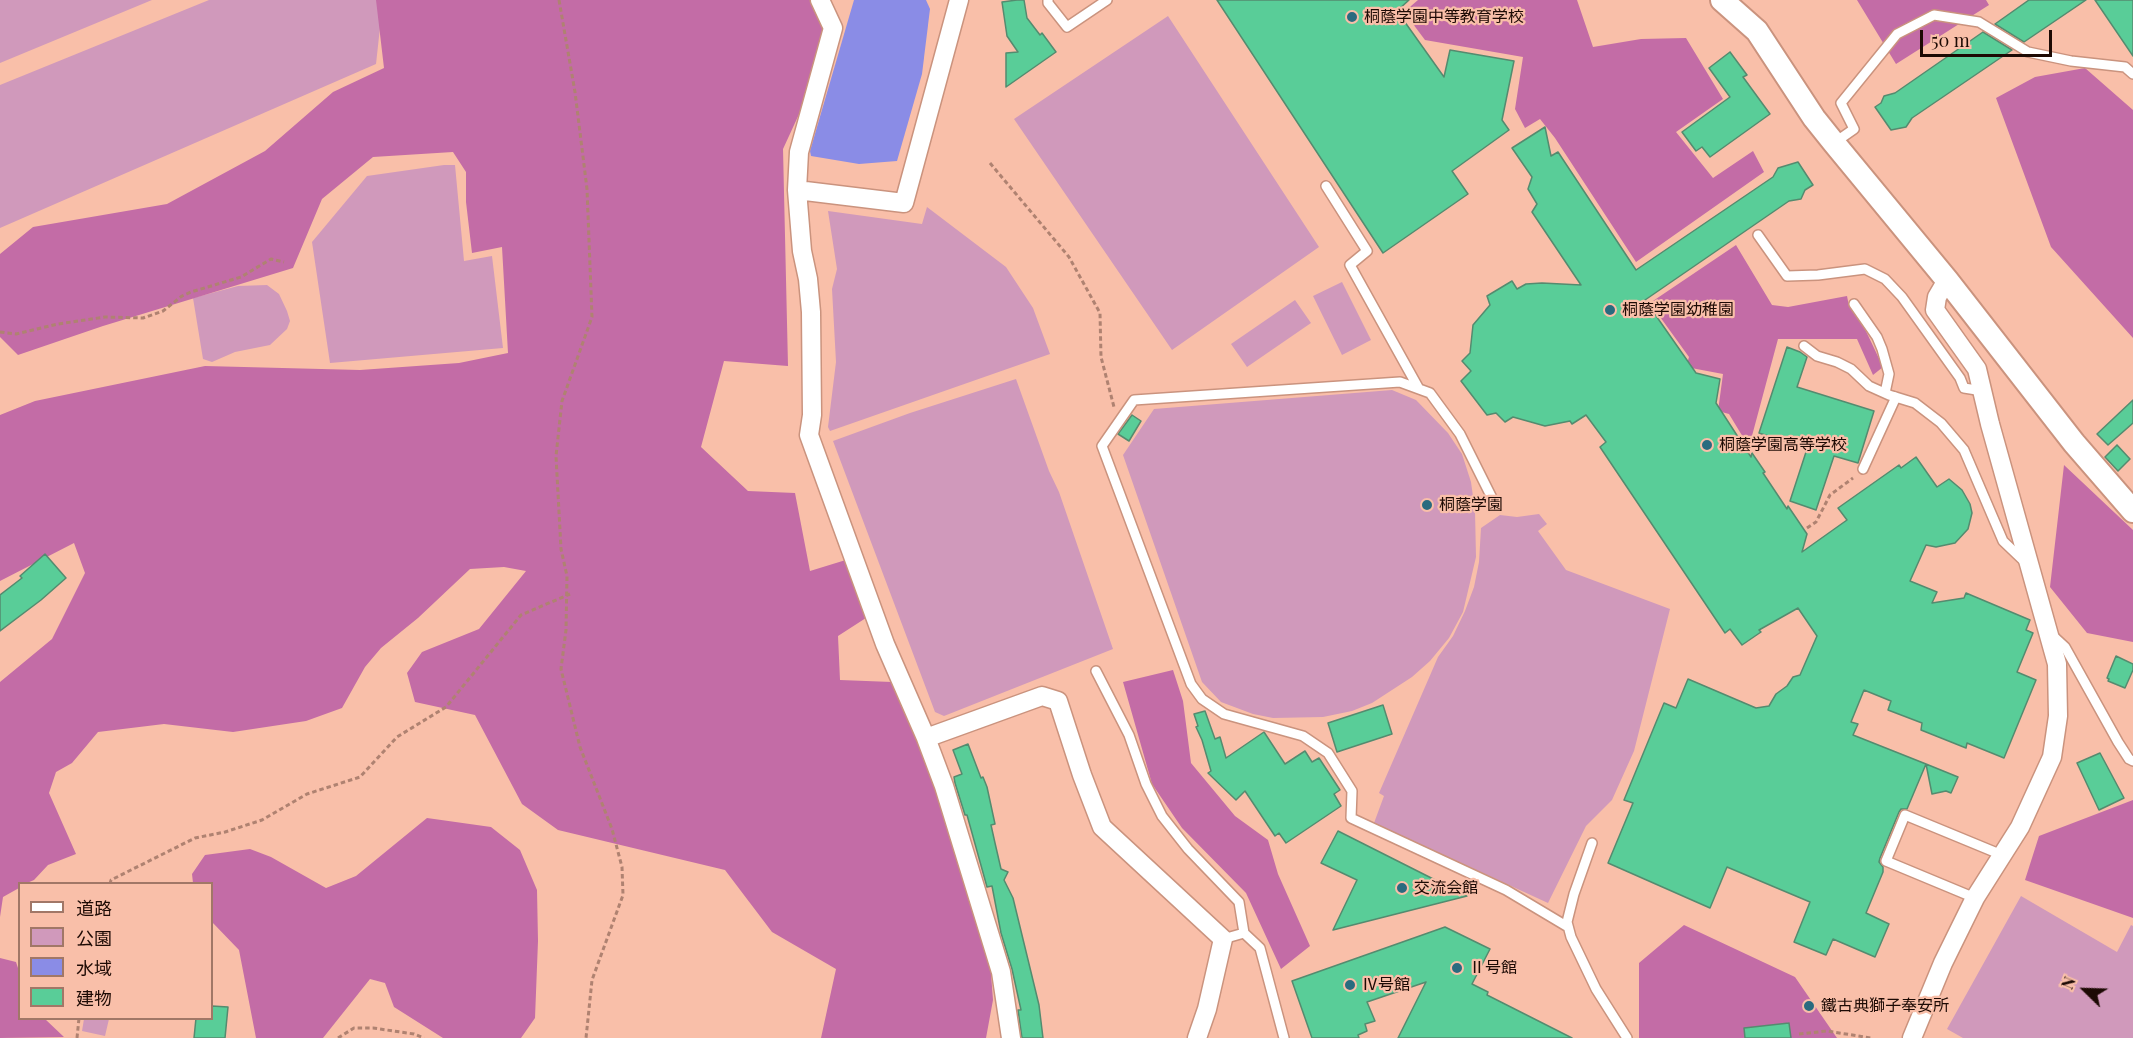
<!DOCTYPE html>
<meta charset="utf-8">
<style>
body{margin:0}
#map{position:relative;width:2133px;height:1038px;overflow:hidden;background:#f9bfa9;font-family:"Playfair Display","Noto Sans JP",serif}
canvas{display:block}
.legend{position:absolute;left:18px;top:882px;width:195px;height:138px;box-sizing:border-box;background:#f9bfa9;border:2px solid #a17767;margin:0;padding:8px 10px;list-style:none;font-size:18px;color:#1d0a04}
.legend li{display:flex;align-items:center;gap:12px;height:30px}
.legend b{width:30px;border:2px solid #a17767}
.north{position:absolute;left:2055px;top:960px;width:60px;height:60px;-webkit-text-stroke:4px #f9bfa9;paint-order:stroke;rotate:293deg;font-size:16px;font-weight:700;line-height:24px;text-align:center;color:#1d0a04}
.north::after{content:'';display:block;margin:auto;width:21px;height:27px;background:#1d0a04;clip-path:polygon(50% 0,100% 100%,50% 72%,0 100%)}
.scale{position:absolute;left:1920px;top:30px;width:132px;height:27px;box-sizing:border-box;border:3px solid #1d0a04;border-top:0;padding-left:8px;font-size:18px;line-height:21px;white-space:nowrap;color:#1d0a04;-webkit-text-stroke:4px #f9bfa9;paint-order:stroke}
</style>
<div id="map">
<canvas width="2133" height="1038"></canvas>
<ul class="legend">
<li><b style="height:8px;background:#fff"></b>道路</li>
<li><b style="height:16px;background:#d099bb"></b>公園</li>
<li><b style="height:16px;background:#8a8ce6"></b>水域</li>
<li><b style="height:16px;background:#59cd98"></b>建物</li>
</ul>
<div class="north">N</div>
<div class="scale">50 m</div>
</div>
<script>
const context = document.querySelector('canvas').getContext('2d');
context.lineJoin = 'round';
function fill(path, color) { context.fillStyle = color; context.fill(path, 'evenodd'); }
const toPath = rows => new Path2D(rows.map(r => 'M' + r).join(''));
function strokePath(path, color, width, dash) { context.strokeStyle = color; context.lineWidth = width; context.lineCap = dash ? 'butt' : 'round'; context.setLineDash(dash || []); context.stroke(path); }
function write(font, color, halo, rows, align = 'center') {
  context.font = font + ' "Playfair Display","Noto Sans JP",serif'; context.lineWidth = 4.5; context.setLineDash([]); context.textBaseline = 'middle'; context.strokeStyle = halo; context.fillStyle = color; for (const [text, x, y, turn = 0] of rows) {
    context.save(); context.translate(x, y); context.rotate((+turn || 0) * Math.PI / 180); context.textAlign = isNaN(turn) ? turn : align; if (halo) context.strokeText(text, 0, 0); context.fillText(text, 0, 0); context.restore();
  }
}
const green = toPath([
 [0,0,152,0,0,63],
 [209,0,383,0,376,64,0,228,0,85],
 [1168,16,1319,247,1172,350,1014,119],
 [444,165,455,165,464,261,492,256,503,348,330,363,312,242,367,176],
 [927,207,1006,267,1033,308,1050,354,830,431,828,427,836,362,832,289,837,269,828,211,922,224],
 [1342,282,1371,340,1342,355,1313,296],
 [267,285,279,294,287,311,290,321,287,329,270,345,235,352,212,362,203,359,193,298,238,286],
 [1295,300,1311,323,1247,367,1231,344],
 [1016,379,1049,471,1059,492,1113,649,944,716,935,712,833,441,910,413],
 [1392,390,1416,400,1448,433,1462,454,1471,482,1475,511,1476,557,1463,612,1449,638,1430,661,1412,677,1372,703,1352,711,1323,717,1273,718,1253,714,1221,702,1202,682,1123,455,1154,409],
 [1539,514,1547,524,1538,531,1566,570,1670,609,1634,751,1612,800,1586,826,1548,903,1374,823,1384,796,1379,793,1438,657,1453,636,1465,611,1474,587,1479,562,1481,528,1500,515,1517,517],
 [2021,896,2117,952,2131,925,2133,926,2133,1038,1963,1038,1947,1029],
 [84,1019,109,1019,105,1036,82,1031]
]);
const forest = toPath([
 [376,0,812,0,826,29,812,86,783,149,788,366,724,361,701,447,748,491,795,493,810,571,849,559,869,616,838,636,840,680,892,682,985,894,993,1000,986,1038,821,1038,836,969,772,932,725,870,558,830,522,804,475,715,415,702,407,673,422,652,479,629,526,571,504,567,470,569,418,618,381,648,365,667,342,708,306,721,233,732,164,724,98,732,72,763,56,772,49,793,76,854,48,865,34,880,27,883,20,884,19,888,3,897,0,917,0,682,52,639,85,573,74,543,0,581,0,415,35,401,205,366,360,370,459,363,508,353,502,247,472,253,466,202,466,172,453,152,373,157,322,199,293,268,103,326,18,355,0,337,0,254,33,227,167,204,265,151,333,92,384,68],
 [1418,0,1577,0,1593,47,1641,39,1686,38,1723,99,1676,132,1713,178,1753,151,1764,172,1636,262,1555,138,1540,119,1525,128,1515,109,1523,57,1425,40,1404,12],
 [1857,0,1986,0,1989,5,1896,64],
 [2085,68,2133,110,2133,338,2051,247,1996,98,2035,77],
 [1736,245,1772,305,1788,307,1847,296,1849,306,1862,315,1865,329,1883,367,1873,375,1857,339,1778,339,1749,447,1729,414,1718,411,1723,374,1686,367,1689,357,1650,303],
 [2064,465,2133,530,2133,642,2087,633,2050,587],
 [1173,670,1183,701,1191,763,1235,816,1268,840,1278,874,1310,946,1281,969,1246,893,1182,828,1152,784,1123,682],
 [2133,800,2133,918,2025,880,2039,836],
 [427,818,491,827,520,850,537,890,538,941,535,1018,521,1038,443,1038,394,1007,385,983,370,979,323,1038,256,1038,239,950,212,922,212,884,193,883,192,874,205,855,250,849,271,857,326,888,356,876],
 [1684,925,1795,977,1837,1038,1639,1038,1639,963],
 [0,958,16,962,19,971,20,1018,45,1019,64,1037,0,1038]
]);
const water = toPath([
 [854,0,926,0,930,9,922,74,897,161,859,164,811,156,810,151]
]);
const building = toPath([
 [1017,0,1024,0,1027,18,1040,35,1042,33,1056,52,1006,87,1006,53,1018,52,1007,36,1002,2,1017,0],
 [1217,0,1409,0,1397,11,1444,77,1450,50,1514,61,1502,120,1509,130,1452,171,1468,194,1383,253,1217,0],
 [2029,0,2086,0,2024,42,1995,24,2029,0],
 [2095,0,2133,0,2133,56,2095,0],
 [1983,32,2012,50,1912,118,1906,127,1891,130,1875,107,1881,103,1884,96,1895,93,1983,32],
 [1730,52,1747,75,1743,77,1770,114,1710,157,1702,147,1696,151,1682,132,1730,97,1709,68,1730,52],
 [1545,127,1551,156,1558,152,1636,270,1773,177,1778,168,1798,162,1813,185,1805,190,1801,199,1789,201,1645,300,1696,373,1720,379,1716,403,1751,457,1752,453,1765,472,1763,473,1787,509,1788,506,1807,534,1802,552,1847,520,1838,508,1899,465,1901,468,1916,457,1937,487,1949,479,1962,490,1970,504,1972,513,1968,529,1955,543,1936,547,1926,545,1910,581,1937,592,1932,603,1964,598,1966,593,2030,620,2026,630,2033,633,2017,672,2036,680,2004,758,1967,743,1966,748,1921,730,1922,723,1888,710,1891,701,1864,690,1851,722,1858,724,1853,735,1926,764,1907,809,1901,809,1899,812,1880,858,1879,862,1883,867,1883,872,1866,913,1889,924,1875,957,1833,939,1826,955,1794,942,1810,902,1727,867,1710,908,1608,863,1633,803,1624,800,1664,703,1676,708,1688,679,1756,708,1769,706,1776,694,1787,686,1793,677,1800,675,1817,636,1798,608,1759,630,1761,632,1742,645,1730,629,1725,633,1600,447,1606,442,1586,415,1572,424,1570,421,1545,426,1513,417,1505,422,1496,413,1487,415,1461,381,1471,371,1462,361,1470,353,1473,325,1490,305,1487,296,1512,281,1517,289,1526,284,1542,283,1581,285,1532,212,1537,204,1528,189,1532,177,1512,148,1545,127],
 [1787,347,1800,352,1807,357,1797,387,1874,411,1858,463,1834,456,1816,510,1790,501,1807,449,1759,433,1787,347],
 [2133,400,2133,423,2108,445,2097,434,2133,400],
 [1132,415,1141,421,1129,441,1118,434,1132,415],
 [2117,445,2130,459,2118,471,2105,457,2117,445],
 [45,554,66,578,41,600,0,631,0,595,22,578,20,576,45,554],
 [2116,656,2133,664,2133,670,2125,688,2108,681,2109,679,2107,678,2116,656],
 [1383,705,1392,734,1337,752,1328,723,1383,705],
 [1205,711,1215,739,1220,737,1226,758,1264,732,1285,764,1305,751,1312,762,1319,758,1340,790,1334,794,1341,806,1286,843,1279,833,1275,836,1245,791,1236,800,1208,773,1211,771,1202,740,1196,727,1198,726,1194,714,1205,711],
 [968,744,981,778,983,777,987,787,995,824,991,825,995,843,1001,869,1008,872,1004,880,1013,898,1039,1005,1043,1038,1022,1038,1018,1010,1021,1010,1012,969,1001,933,992,886,987,887,967,815,965,815,955,783,954,777,962,774,953,750,968,744],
 [2100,753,2124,798,2099,810,2077,763,2100,753],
 [1926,764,1958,777,1951,793,1946,791,1932,794,1926,764],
 [1338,831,1467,896,1333,930,1357,880,1321,863,1338,831],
 [1445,927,1490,949,1472,984,1488,992,1487,995,1572,1038,1398,1038,1426,982,1367,1002,1375,1021,1365,1024,1367,1031,1358,1035,1359,1038,1312,1038,1292,981,1445,927],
 [212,1006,228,1007,225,1038,194,1038,196,1018,212,1018,212,1006],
 [1789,1023,1791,1038,1745,1038,1744,1028,1789,1023]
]);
const path = toPath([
 [559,0,575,92,587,189,592,317,562,401,556,456,561,549,567,576,566,630,561,669,580,747,612,829,622,867,623,895,592,980,586,1038],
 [990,163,1069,257,1100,313,1101,357,1114,407],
 [0,332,16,334,58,324,105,317,143,318,163,311,182,296,191,292,241,277,271,259,284,262],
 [1807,528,1816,522,1830,495,1853,478],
 [110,884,111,880,195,838,225,832,262,820,307,794,360,777,397,737,446,707,521,615,570,594],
 [1799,1034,1827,1031,1871,1038],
 [77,1038,79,1018],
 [338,1038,354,1028,373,1028,414,1034,424,1038]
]);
const service = toPath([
 [1048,0,1048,3,1067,27,1107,0],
 [1834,143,1854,129,1841,103,1897,34,1934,15,1979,22,2028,52,2071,61,2125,67,2133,74],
 [1326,186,1367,251,1350,265,1419,389],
 [1758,235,1787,276,1818,275,1865,269,1885,279,1902,297,1960,378,1964,388,1983,391],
 [1854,304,1877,337,1882,349,1889,374,1885,393],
 [1804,346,1817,356,1837,362,1851,369,1869,386,1889,395,1915,403,1941,423,1964,450,2003,541,2026,563],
 [1863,469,1896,397],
 [1496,506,1460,434,1430,393,1400,382,1134,400,1102,446,1191,684,1202,699,1224,714,1303,736,1328,753,1352,791,1351,818,1506,890,1568,927],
 [2052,635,2065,647,2118,742,2129,759,2133,761],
 [1096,671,1129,735,1146,784,1162,816,1188,849,1239,902,1244,933],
 [1592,843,1574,894,1567,922,1571,937,1596,989,1627,1038],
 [1975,898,1886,861,1905,815,2002,855],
 [1223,939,1244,933,1260,948,1284,1038]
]);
const minor = toPath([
 [820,0,833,28,799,152,797,190,802,251,808,279,811,312,812,415,809,435,885,644,926,738,944,786,1001,972,1011,1038],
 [797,190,904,203,959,0],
 [926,738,1042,696,1058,701,1082,775,1102,827,1223,939,1207,1009,1197,1038],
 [1912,1038,1943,963,1975,898,2020,827,2052,757,2058,716,2057,664,1990,424,1977,369,1935,310,1937,297,1947,280]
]);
const tertiary = toPath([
 [1722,0,1757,31,1814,118,1834,143,1947,280,2074,443,2133,511]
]);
const markers = [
 [1352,17,6,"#2a6b7f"],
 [1610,310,6,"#2a6b7f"],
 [1707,445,6,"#2a6b7f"],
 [1427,505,6,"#2a6b7f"],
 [1402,888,6,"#2a6b7f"],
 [1457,968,6,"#2a6b7f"],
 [1350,985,6,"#2a6b7f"],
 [1809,1006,6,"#2a6b7f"]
];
const poiNames = [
 ["桐蔭学園中等教育学校",1364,17],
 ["桐蔭学園幼稚園",1622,310],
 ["桐蔭学園高等学校",1719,445],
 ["桐蔭学園",1439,505],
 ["交流会館",1414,888],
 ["Ⅱ号館",1469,968],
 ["Ⅳ号館",1362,985],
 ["鐵古典獅子奉安所",1821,1006]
];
fill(green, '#d099bb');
fill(forest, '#c36ca6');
fill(water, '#8a8ce6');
fill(building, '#59cd98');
strokePath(building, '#548b6f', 1.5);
strokePath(service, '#ca937e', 12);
strokePath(minor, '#ca937e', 21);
strokePath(tertiary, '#ca937e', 26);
strokePath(path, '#af8271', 3, [4.5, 3]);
strokePath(service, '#fff', 9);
strokePath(minor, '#fff', 18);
strokePath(tertiary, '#fff', 22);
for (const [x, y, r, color] of markers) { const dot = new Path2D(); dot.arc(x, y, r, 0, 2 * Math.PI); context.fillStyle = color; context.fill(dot); strokePath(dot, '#f9bfa9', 2); }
write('16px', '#1d0a04', '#f9bfa9', poiNames, 'left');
</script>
